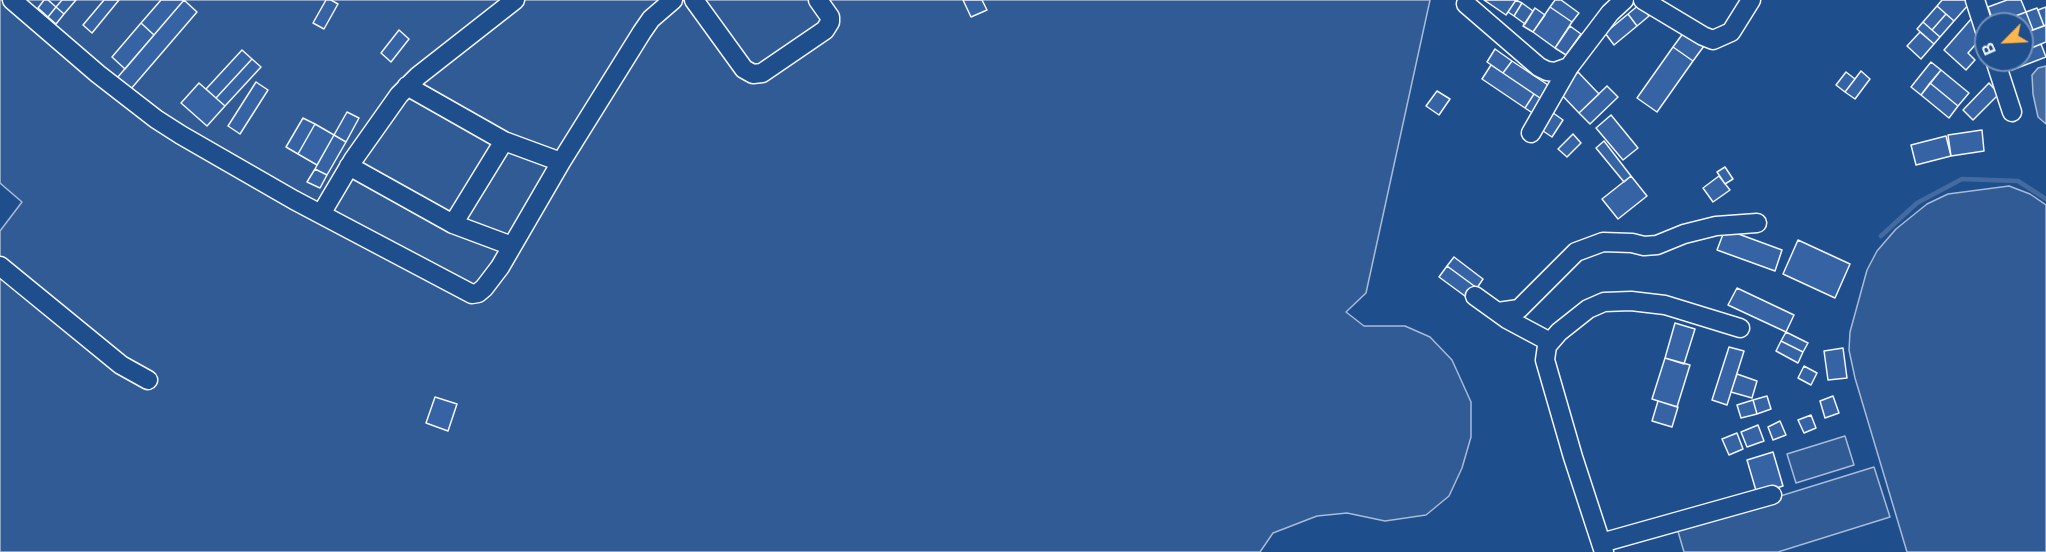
<!DOCTYPE html>
<style>
body{margin:0}
#map{position:relative;width:2046px;height:552px;overflow:hidden;background:#1f4e8c;font-family:Helvetica,sans-serif}
canvas{display:block}
.north{position:absolute;left:1974px;top:12px;width:60px;height:60px;box-sizing:border-box;background:#1f4e8c;border:2px solid #7391ba;border-radius:50%;rotate:246deg;font-size:16px;font-weight:700;line-height:24px;text-align:center;color:#f2f6ff}
.north::after{content:'';display:block;margin:auto;width:21px;height:27px;background:#ffb74d;clip-path:polygon(50% 0,100% 100%,50% 72%,0 100%)}
</style>
<div id="map">
<canvas width="2046" height="552"></canvas>
<div class="north">B</div>
</div>
<script>
const context = document.querySelector('canvas').getContext('2d');
context.lineJoin = 'round';
function fill(path, color) { context.fillStyle = color; context.fill(path, 'evenodd'); }
const toPath = rows => new Path2D(rows.map(r => 'M' + r).join(''));
function strokePath(path, color, width, dash) { context.strokeStyle = color; context.lineWidth = width; context.lineCap = dash ? 'butt' : 'round'; context.setLineDash(dash || []); context.stroke(path); }
const green = toPath([
 [0,0,1430,0,1366,293,1346,312,1364,326,1405,326,1430,337,1452,360,1471,402,1471,437,1462,468,1449,496,1426,515,1385,521,1347,513,1317,516,1273,533,1260,552,0,552,0,231,22,202,0,183,0,0],
 [2009,186,2030,194,2046,205,2046,552,1907,552,1855,378,1849,350,1850,332,1867,270,1877,251,1896,229,1927,204,1948,194,2009,186],
 [1845,436,1854,465,1796,483,1787,454,1845,436],
 [1874,467,1890,517,1778,552,1684,552,1677,528,1874,467]
]);
const water = toPath([
 [2046,66,2046,124,2038,117,2033,94,2032,75,2038,68,2046,66]
]);
const stream = toPath([
 [1881,236,1917,203,1962,179,2018,181,2046,199]
]);
const building = toPath([
 [44,0,48,0,56,7,48,17,38,8,44,0],
 [62,0,76,0,64,14,56,7,62,0],
 [104,0,119,0,92,33,83,25,104,0],
 [161,0,184,0,154,35,141,23,161,0],
 [184,0,197,12,130,90,117,78,184,0],
 [326,0,331,0,338,4,324,29,313,23,326,0],
 [963,0,982,0,987,10,971,17,963,0],
 [1484,0,1516,0,1506,15,1484,0],
 [1516,0,1522,3,1514,16,1508,12,1516,0],
 [1555,0,1561,0,1579,13,1572,22,1550,7,1555,0],
 [1942,0,1967,0,1970,3,1954,21,1937,6,1942,0],
 [2007,0,2021,0,2026,12,1994,24,1988,7,2007,0],
 [1522,3,1533,11,1525,24,1514,16,1522,3],
 [1640,4,1649,16,1637,26,1628,14,1640,4],
 [1937,6,1946,14,1932,30,1923,22,1937,6],
 [56,7,64,14,56,24,48,17,56,7],
 [1550,7,1572,22,1555,48,1533,32,1550,7],
 [2046,7,2046,25,2044,26,2038,10,2046,7],
 [1535,8,1545,15,1533,32,1523,26,1535,8],
 [2037,8,2044,26,2033,30,2026,12,2037,8],
 [2026,12,2033,30,2022,34,2022,24,1995,24,2026,12],
 [1628,14,1637,26,1614,45,1605,33,1628,14],
 [1946,14,1954,21,1940,37,1932,30,1946,14],
 [1972,18,1982,37,1968,53,1975,60,1966,70,1944,50,1972,18],
 [1923,22,1940,37,1934,44,1917,29,1923,22],
 [141,23,154,35,125,69,112,57,141,23],
 [2046,25,2046,42,2022,52,2022,34,2046,25],
 [1570,26,1581,34,1566,55,1555,48,1570,26],
 [399,30,409,39,391,62,381,53,399,30],
 [1684,32,1704,46,1693,61,1673,47,1684,32],
 [1920,32,1934,44,1921,59,1907,46,1920,32],
 [2041,44,2046,57,2012,70,2008,60,2022,60,2022,52,2041,44],
 [1673,47,1693,61,1657,112,1637,98,1673,47],
 [1495,49,1512,61,1503,73,1487,62,1495,49],
 [242,50,252,59,216,98,206,89,242,50],
 [252,59,261,67,225,106,216,98,252,59],
 [1512,61,1554,89,1546,102,1503,73,1512,61],
 [1931,62,1941,70,1921,95,1911,87,1931,62],
 [1491,65,1534,94,1525,108,1482,79,1491,65],
 [1941,70,1969,93,1958,106,1930,83,1941,70],
 [1861,71,1870,79,1855,99,1845,92,1861,71],
 [1578,72,1599,94,1579,113,1558,91,1578,72],
 [1846,72,1855,79,1845,92,1836,85,1846,72],
 [256,82,268,90,240,134,228,126,256,82],
 [199,83,225,106,207,126,181,103,199,83],
 [1930,83,1958,106,1949,118,1921,95,1930,83],
 [1989,83,1999,94,1973,120,1963,110,1989,83],
 [1607,86,1618,97,1590,124,1579,113,1607,86],
 [1437,91,1450,99,1439,115,1426,106,1437,91],
 [1534,94,1546,102,1537,116,1525,108,1534,94],
 [1549,110,1563,120,1552,137,1537,127,1549,110],
 [347,112,359,118,346,142,334,135,347,112],
 [1611,115,1638,148,1623,160,1596,128,1611,115],
 [303,118,315,124,298,154,286,147,303,118],
 [315,124,334,135,317,165,298,154,315,124],
 [1982,130,1984,151,1951,156,1948,135,1982,130],
 [1573,134,1581,143,1567,157,1558,149,1573,134],
 [334,135,346,142,327,175,315,169,334,135],
 [1946,136,1951,156,1916,165,1911,145,1946,136],
 [1604,141,1631,176,1624,182,1596,148,1604,141],
 [1725,167,1733,179,1725,184,1717,172,1725,167],
 [315,169,327,175,320,188,307,182,315,169],
 [1631,176,1647,196,1618,219,1602,199,1631,176],
 [1719,176,1730,190,1713,202,1703,188,1719,176],
 [1725,229,1782,250,1775,271,1717,250,1725,229],
 [1798,240,1850,264,1835,298,1783,274,1798,240],
 [1454,257,1483,279,1477,288,1447,266,1454,257],
 [1447,266,1477,288,1469,299,1439,277,1447,266],
 [1737,288,1794,315,1786,332,1728,305,1737,288],
 [1675,323,1695,329,1684,364,1665,358,1675,323],
 [1786,332,1808,343,1803,352,1781,341,1786,332],
 [1781,341,1803,352,1798,363,1776,351,1781,341],
 [1729,347,1744,351,1727,405,1712,400,1729,347],
 [1843,348,1847,378,1828,380,1824,351,1843,348],
 [1665,358,1690,365,1677,407,1652,399,1665,358],
 [1804,366,1817,373,1811,385,1798,378,1804,366],
 [1737,374,1757,381,1752,398,1731,392,1737,374],
 [1767,396,1771,409,1757,414,1753,400,1767,396],
 [1833,396,1839,413,1825,418,1820,401,1833,396],
 [435,397,457,404,448,431,426,423,435,397],
 [1753,400,1757,414,1741,418,1737,405,1753,400],
 [1658,401,1678,407,1672,427,1652,421,1658,401],
 [1811,415,1816,428,1804,433,1798,420,1811,415],
 [1780,421,1786,435,1773,440,1768,427,1780,421],
 [1758,425,1764,441,1747,447,1741,432,1758,425],
 [1737,433,1743,449,1729,455,1722,439,1737,433],
 [1773,452,1783,486,1757,494,1747,460,1773,452]
]);
const minor = toPath([
 [12,0,98,74,156,119,181,135,294,200,472,294,478,293,484,288,500,267,561,162,642,32,651,19,673,0],
 [694,0,744,69,753,74,762,73,825,30,830,22,830,17,818,0],
 [1643,0,1703,36,1713,40,1731,32,1751,0],
 [1975,0,1986,34],
 [1466,4,1539,67,1547,71,1555,72,1569,67,1610,13,1624,0],
 [1995,60,2012,112],
 [407,86,504,141,561,162],
 [1531,133,1569,67],
 [349,166,453,224,512,246],
 [321,214,353,160,399,95,418,76,515,0],
 [453,224,504,141],
 [0,266,121,365,148,380],
 [1475,296,1507,319,1550,342],
 [1498,312,1519,309,1576,252,1603,242,1632,243,1644,246,1657,245,1684,234,1716,226,1757,223],
 [1601,543,1772,495],
 [1604,552,1573,457,1545,360,1547,346,1559,332,1588,309,1604,302,1631,301,1665,305,1740,328]
]);
fill(green, '#305b95');
strokePath(green, '#a8bbd7', 1.5);
fill(water, '#446ba0');
strokePath(water, '#a8bbd7', 1.5);
strokePath(stream, '#446ba0', 4.5);
fill(building, '#3563a3');
strokePath(building, '#f2f6ff', 1.5);
strokePath(minor, '#f2f6ff', 21);
strokePath(minor, '#1f4e8c', 18);
</script>
